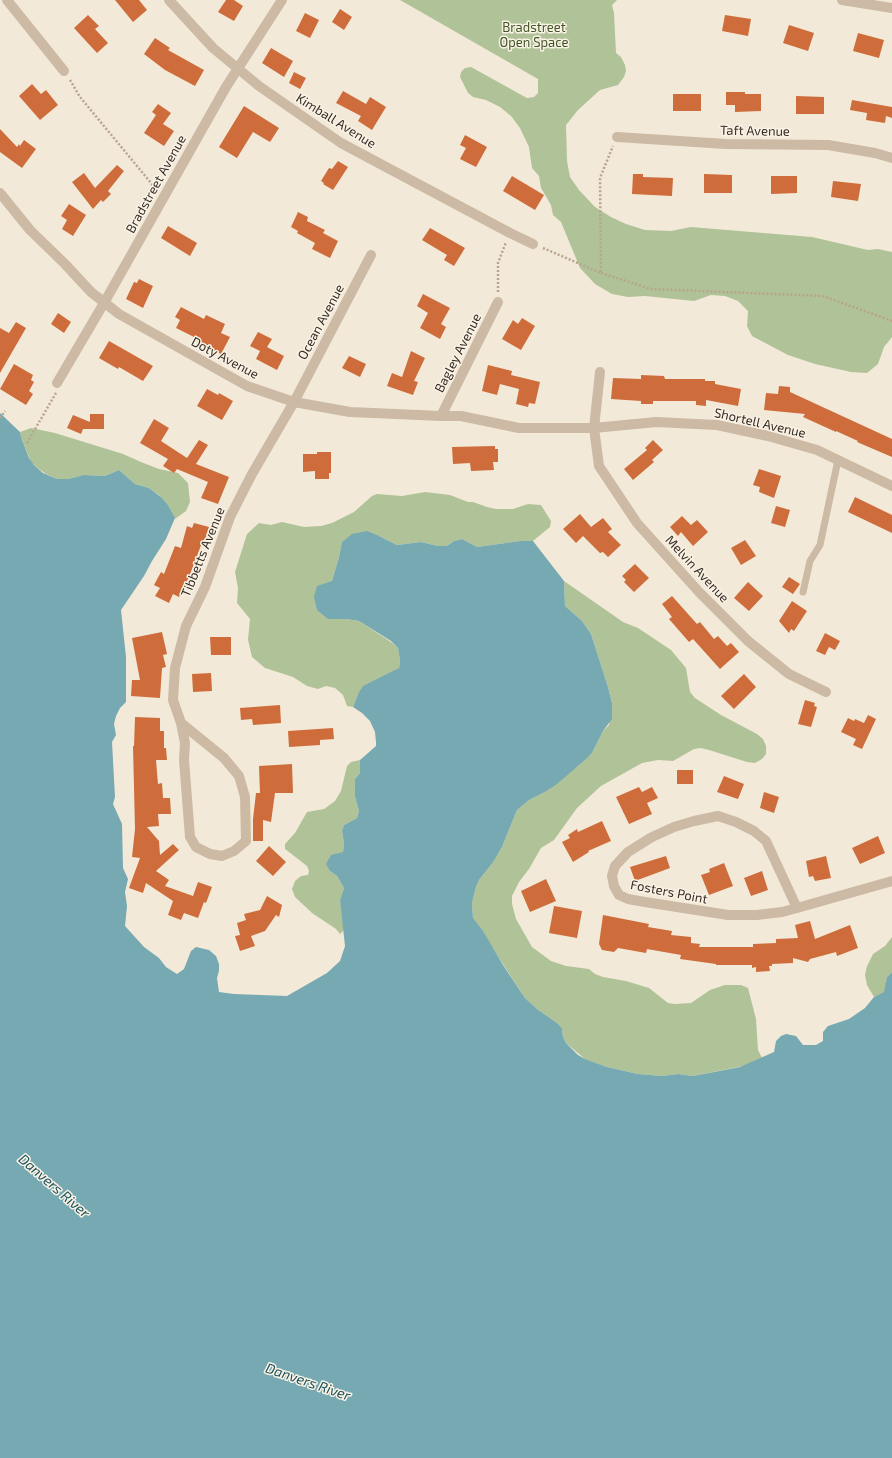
<!DOCTYPE html>
<style>
body{margin:0}
canvas{display:block;background:#f3e9d8}
</style>
<canvas width="892" height="1458"></canvas>
<script>
const context = document.querySelector('canvas').getContext('2d');
context.lineJoin = 'round';
function fill(path, color) { context.fillStyle = color; context.fill(path, 'evenodd'); }
const toPath = rows => new Path2D(rows.map(r => 'M' + r).join(''));
function strokePath(path, color, width, dash) { context.strokeStyle = color; context.lineWidth = width; context.lineCap = dash ? 'butt' : 'round'; context.setLineDash(dash || []); context.stroke(path); }
function write(font, color, halo, rows, align = 'center') {
  context.font = font + ' "Exo 2",sans-serif'; context.lineWidth = 3; context.setLineDash([]); context.textBaseline = 'middle'; context.strokeStyle = halo; context.fillStyle = color; for (const [text, x, y, turn = 0] of rows) {
    context.save(); context.translate(x, y); context.rotate((+turn || 0) * Math.PI / 180); context.textAlign = isNaN(turn) ? turn : align; if (halo) context.strokeText(text, 0, 0); context.fillText(text, 0, 0); context.restore();
  }
}
const green = toPath([
 [400,0,617,0,612,5,614,13,616,53,621,57,625,65,626,71,624,77,618,85,600,90,578,110,566,125,567,161,570,177,579,190,595,207,611,217,626,224,645,230,671,231,691,227,812,237,868,250,878,249,892,252,892,337,884,347,878,364,867,373,851,372,815,364,788,355,752,336,747,326,748,311,738,301,725,296,711,295,694,301,645,296,628,297,612,294,595,284,580,268,561,222,553,215,551,205,541,188,539,176,532,168,529,147,520,128,511,116,500,107,486,100,473,97,468,93,460,77,461,72,465,68,471,67,527,98,534,97,538,93,538,79],
 [31,428,55,433,123,454,141,462,159,469,178,473,188,483,190,502,186,511,175,519,168,505,159,495,149,488,135,484,119,470,105,476,85,475,68,479,57,479,46,474,39,469,31,462,21,437,20,432],
 [425,492,450,495,468,502,473,502,487,507,496,509,513,509,528,504,541,505,551,521,550,527,533,541,520,541,477,547,462,539,454,541,447,546,438,546,421,542,397,545,379,536,342,542,339,557,332,581,328,619,346,619,359,621,391,642,398,648,400,661,399,668,358,694,353,707,347,706,343,695,335,688,326,686,318,689,307,686,293,677,265,668,252,657,248,640,250,619,237,603,238,588,235,572,247,534,259,523,271,525,282,522,304,527,321,526,332,523,354,512,372,496,377,494,402,496],
 [564,581,623,622,638,628,671,650,686,668,690,692,695,698,721,715,757,734,763,739,766,746,766,754,762,759,755,763,747,762,709,750,701,748,694,749,673,761,658,760,642,763,601,786,577,808,554,840,541,848,529,869,519,882,512,896,512,904,516,919,532,947,551,961,566,966,589,969,595,974,603,977,626,981,649,988,668,1003,675,1004,691,1003,710,990,725,985,741,985,748,988,756,1019,758,1050,762,1058,748,1065,693,1076,678,1074,662,1076,638,1074,607,1067,585,1059,566,1043,563,1037,562,1028,557,1023,537,1009,525,998,473,918,472,903,476,887,479,880,494,861,502,847,517,810,529,800,543,793,592,753,603,731,609,725,612,703,608,687,591,634,582,621,565,606],
 [360,760,360,773,355,779,355,797,359,811,357,818,344,825,342,831,344,843,343,852,330,871,337,876,344,888,340,900,344,930,340,934,336,929,312,913,295,897,292,889,295,881,301,876,308,875,309,871,307,866,285,849,285,844,295,833,307,812,324,809,335,801,341,791,347,766,351,762],
 [892,937,892,972,887,977,885,992,874,997,867,985,865,975,867,966,873,954,885,946]
]);
const water = toPath([
 [0,413,20,432,21,437,29,458,34,465,43,473,57,479,68,479,84,475,105,476,119,470,135,484,149,488,161,497,168,505,175,518,166,539,152,561,144,576,121,610,126,657,126,702,120,708,116,716,114,724,116,735,112,742,115,797,113,804,122,824,123,868,128,879,125,892,127,906,125,926,144,947,159,958,166,967,177,974,184,969,191,951,196,947,209,950,216,956,219,964,219,971,217,978,219,992,234,994,287,996,327,973,340,961,345,946,340,900,344,888,337,876,330,871,326,864,331,855,343,852,344,843,342,831,344,825,357,818,359,811,355,797,355,779,360,773,360,760,376,746,376,742,375,732,370,721,362,713,353,707,358,694,363,686,399,668,400,661,398,648,391,641,359,621,346,619,328,619,317,610,314,597,317,586,332,581,339,557,342,542,352,534,367,531,379,536,397,545,421,542,438,546,447,546,454,541,462,539,477,547,520,541,533,541,564,581,565,606,582,621,591,634,608,687,612,703,612,719,603,731,592,753,587,758,557,784,543,793,529,800,517,810,502,847,494,861,479,880,476,887,472,903,473,918,483,931,503,965,525,998,537,1009,557,1023,562,1028,563,1037,566,1043,578,1055,585,1059,607,1067,638,1074,662,1076,678,1074,693,1076,740,1067,774,1052,776,1041,781,1036,786,1034,796,1036,803,1045,816,1045,823,1041,823,1032,828,1026,849,1019,865,1008,874,997,884,992,887,977,892,972,892,1458,0,1458]
]);
const building = toPath([
 [115,0,139,0,147,10,133,22],
 [226,0,234,0,243,6,234,21,218,12],
 [340,9,352,17,344,30,332,22],
 [305,13,319,20,310,38,296,31],
 [88,15,99,26,95,29,108,43,97,53,74,28],
 [725,15,751,19,748,36,722,31],
 [789,25,814,33,808,51,783,43],
 [858,33,884,40,879,58,853,51],
 [155,38,170,48,168,50,204,70,195,86,165,70,144,54],
 [271,48,293,61,284,77,262,63],
 [294,72,306,78,300,89,289,83],
 [32,84,41,94,46,90,58,105,40,120,19,96],
 [343,91,366,104,370,97,386,107,372,130,358,121,361,116,336,103],
 [726,92,745,92,745,94,761,94,761,111,735,112,735,105,726,105],
 [673,94,701,94,701,111,673,111],
 [796,96,824,97,824,114,796,114],
 [852,100,892,107,892,118,886,116,885,123,866,120,867,113,850,110],
 [158,104,171,113,163,124,174,131,164,146,144,133,156,115,152,112],
 [244,106,279,128,270,142,253,132,237,158,219,147],
 [0,129,17,147,19,144,20,146,24,140,36,149,22,168,0,152],
 [465,135,487,147,476,167,460,159,466,148,460,145],
 [338,161,348,167,333,190,323,184,324,183,321,181,329,168,332,169],
 [117,165,124,171,108,191,111,194,103,202,101,200,93,209,72,182,84,173,95,188],
 [633,174,643,174,643,177,673,178,672,196,632,194],
 [704,174,732,175,732,193,704,193],
 [512,176,544,195,535,210,503,191],
 [771,176,797,176,797,193,771,194],
 [833,181,861,184,858,201,831,197],
 [69,204,86,215,73,236,62,229,67,220,61,216],
 [298,212,308,217,307,221,325,230,323,233,338,241,330,258,312,249,315,243,297,233,298,231,291,227],
 [168,226,197,243,190,256,161,238],
 [430,228,465,248,454,266,444,260,447,255,422,240],
 [139,279,153,286,143,308,126,299,134,282,137,283],
 [423,294,450,308,441,324,446,327,440,339,420,328,428,313,417,306],
 [181,307,204,319,206,315,225,324,221,333,230,337,221,354,197,342,198,339,176,328,180,320,175,317],
 [58,313,71,322,64,333,51,324],
 [522,318,535,326,521,350,502,339,513,320,518,324],
 [16,322,26,328,0,373,0,328,9,333],
 [258,332,272,339,267,347,284,356,277,370,256,359,260,351,250,346],
 [109,341,153,366,143,381,119,367,118,369,99,358],
 [411,351,425,358,414,381,418,382,413,395,387,386,392,373,402,377],
 [349,356,366,364,360,377,342,368],
 [14,364,33,375,31,380,34,382,29,391,33,394,26,405,0,389],
 [488,365,512,371,511,375,540,382,535,404,529,403,528,407,516,404,519,389,500,384,497,395,482,391],
 [641,375,664,376,665,379,705,379,705,381,715,381,715,384,741,389,738,406,706,400,706,406,696,405,696,401,653,401,653,404,641,404,641,401,611,399,613,378,641,379],
 [779,386,790,387,790,392,892,439,892,457,857,442,858,441,836,431,836,432,803,417,805,414,764,410,766,393,778,394],
 [207,389,218,395,219,393,233,401,222,420,197,406],
 [90,414,104,414,104,429,83,429,81,434,67,428,73,415,90,422],
 [154,419,169,428,161,441,187,458,199,440,208,445,196,464,229,477,218,504,201,498,208,482,177,469,174,473,163,466,168,459,140,443],
 [653,440,663,450,652,460,654,462,633,480,624,469,647,450,645,448],
 [495,446,495,449,498,449,498,462,493,462,494,470,471,471,470,463,453,464,452,447],
 [317,452,331,452,331,473,329,473,329,479,315,479,315,471,303,472,303,454,317,454],
 [759,469,781,476,774,498,759,492,760,487,753,485],
 [855,497,892,515,892,533,848,512],
 [776,506,790,510,785,527,771,523],
 [580,514,591,527,603,518,612,529,608,532,621,545,608,557,603,552,600,553,583,536,576,543,563,529],
 [682,516,691,525,697,520,708,532,693,546,681,532,678,536,670,527],
 [194,523,209,527,205,540,203,540,189,577,179,597,173,594,169,603,155,596,160,588,154,585,161,572,164,574,175,546,181,548,187,526,192,528],
 [745,540,756,556,741,565,731,548],
 [635,564,649,578,634,592,624,582,626,580,622,576],
 [789,577,800,584,793,594,782,587],
 [748,582,763,596,749,611,734,598],
 [672,596,697,624,700,622,714,639,718,636,727,646,731,643,739,652,720,669,693,639,689,642,669,619,672,617,662,604],
 [792,601,807,611,794,631,791,629,789,633,779,621],
 [162,632,167,654,163,655,166,667,162,668,160,698,131,696,132,680,140,680,132,638],
 [825,633,840,641,835,650,829,647,825,655,816,651],
 [210,637,231,637,231,655,211,655],
 [211,673,212,691,193,692,192,674],
 [744,674,756,687,734,709,721,696],
 [805,700,815,703,814,706,817,707,811,727,798,724],
 [280,705,281,723,253,725,252,719,241,720,240,708],
 [868,715,876,719,862,749,853,745,856,739,841,732,848,718,854,721,855,719,864,723],
 [135,717,160,718,160,731,164,731,164,748,166,748,167,760,156,760,158,784,162,783,163,798,170,798,171,814,158,814,159,826,147,827,159,841,160,855,173,844,179,850,156,871,169,880,165,886,193,896,198,882,212,887,206,903,204,902,198,918,184,913,181,920,168,915,173,901,146,883,143,893,129,888,140,858,132,857,135,829,133,746,134,746],
 [333,728,334,739,320,740,320,745,289,747,288,731],
 [292,764,293,793,275,793,271,822,263,820,263,841,253,841,253,819,256,793,260,793,259,766],
 [677,770,693,770,693,784,677,784],
 [724,776,744,784,738,799,717,792],
 [639,787,642,792,652,787,658,798,647,803,652,814,629,824,616,797],
 [764,792,779,797,774,813,760,808],
 [602,821,611,841,588,851,589,852,573,862,562,842,570,838,568,835,577,829,578,832],
 [878,836,885,853,860,864,852,848],
 [269,846,286,862,273,876,256,861],
 [666,856,670,868,635,881,630,867],
 [826,856,831,878,815,881,813,876,809,877,806,861],
 [724,863,733,886,709,895,701,875,710,872,709,869],
 [762,871,768,890,751,896,744,878],
 [546,879,556,901,530,912,521,891],
 [267,896,282,905,279,917,276,915,265,931,251,936,255,946,240,951,235,936,240,935,237,923,246,920,244,914,260,910],
 [554,906,582,911,577,938,549,933],
 [603,915,649,924,648,927,672,931,671,935,691,937,691,943,700,944,699,947,753,947,753,944,776,943,776,939,798,938,795,925,810,921,815,939,850,925,858,948,837,956,836,952,810,959,808,962,793,958,793,963,772,964,772,966,769,966,770,971,756,972,756,967,752,968,752,965,716,965,716,964,680,959,681,955,647,949,646,953,618,948,614,952,602,950,599,944]
]);
const path = toPath([
 [70,80,80,97,156,189],
 [543,248,601,273,600,178,613,146],
 [601,273,651,289,823,296,892,321],
 [498,292,498,263,506,242],
 [0,418,5,411],
 [27,443,56,393]
]);
const lane = toPath([
 [803,592,810,561,820,545,838,460]
]);
const street = toPath([
 [7,0,64,71],
 [169,0,213,48,259,86,341,143,510,233,533,244],
 [842,0,892,8],
 [617,137,726,144,828,145,875,153,892,158],
 [0,193,30,230,65,264,91,292,119,314,247,386,294,402,350,412,441,416,461,416,519,428,594,428,656,422,717,425,768,436,817,450,892,486],
 [600,372,594,428,599,466,637,523,699,592,748,641,789,674,826,692],
 [57,383,104,303,226,87,282,0],
 [441,416,498,302],
 [181,723,185,743,184,760,190,837,196,847,210,854,222,856,234,851,246,841,245,797,239,776,224,758,181,723,173,700,175,668,186,626,205,587,230,517,252,474,294,402,371,255],
 [718,816,736,822,754,831,766,841,797,908,782,912,757,915,728,915,645,902,628,899,619,895,614,886,612,876,615,866,628,852,652,837,674,827,694,821,718,816],
 [797,908,892,881]
]);
const parkNames = [
 ["Bradstreet",534,28],
 ["Open Space",534,43]
];
const streetNames = [
 ["Kimball Avenue",336,121,32],
 ["Taft Avenue",755,131,1],
 ["Bradstreet Avenue",156,184,-61],
 ["Ocean Avenue",321,322,-62],
 ["Bagley Avenue",458,353,-63],
 ["Doty Avenue",225,358,28],
 ["Shortell Avenue",760,423,13],
 ["Tibbetts Avenue",203,552,-68],
 ["Melvin Avenue",697,569,47],
 ["Fosters Point",669,892,11]
];
const waterNames = [
 ["Danvers River",54,1186,41],
 ["Danvers River",308,1382,19]
];
fill(green, '#b0c398');
fill(water, '#76a9b2');
fill(building, '#ce6d3b');
strokePath(path, '#b8a48e', 2.5, [2, 2]);
strokePath(lane, '#ccbaa4', 7);
strokePath(street, '#ccbaa4', 10);
write('13px', '#415628', '#faf3e5', parkNames);
write('13px', '#362d26', '#faf3e5', streetNames);
write('italic 14px', '#19505a', '#faf3e5', waterNames);
</script>
